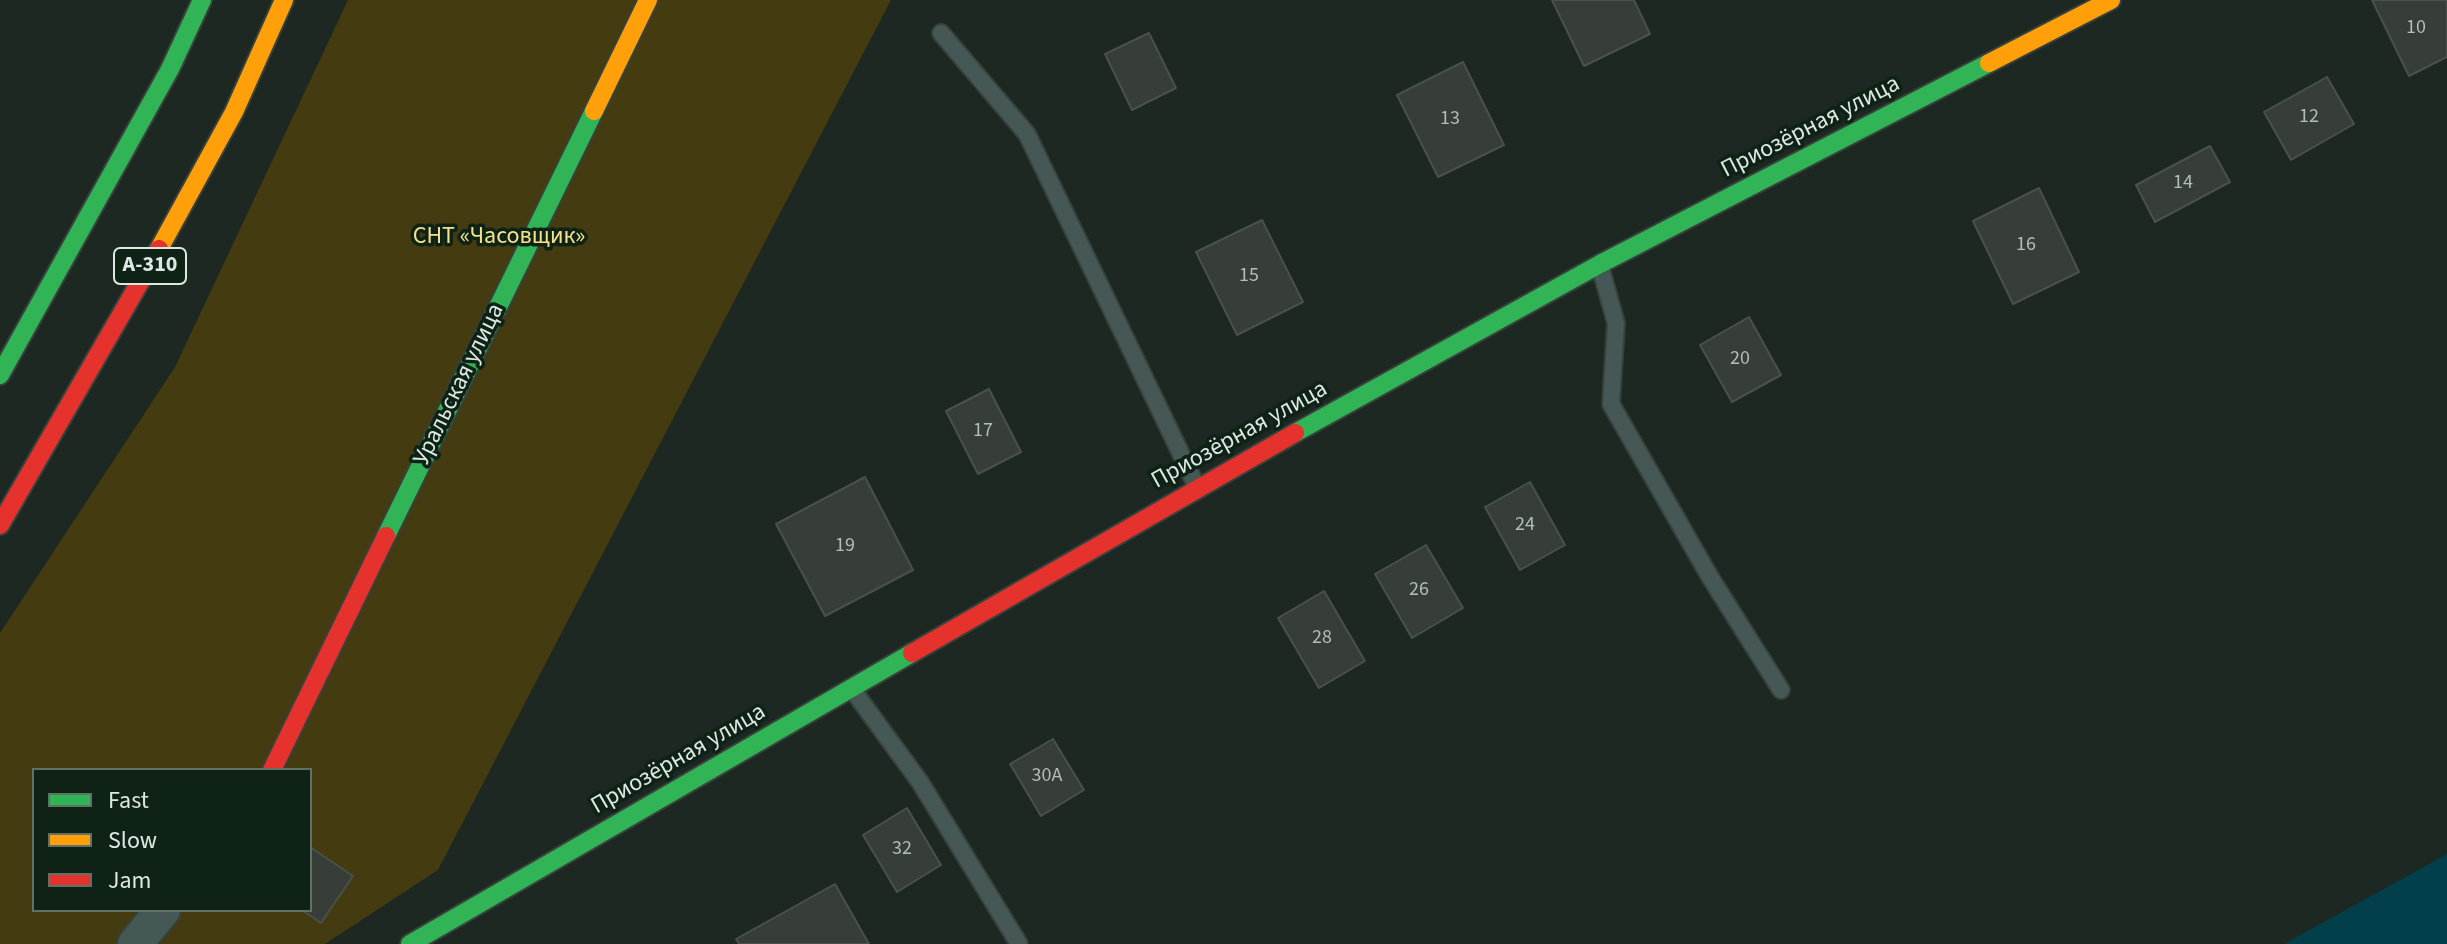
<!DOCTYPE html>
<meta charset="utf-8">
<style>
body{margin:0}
#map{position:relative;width:2447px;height:944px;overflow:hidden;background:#1c2821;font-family:"Source Sans 3",sans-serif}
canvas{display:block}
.legend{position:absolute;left:32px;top:768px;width:280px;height:144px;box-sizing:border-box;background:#0e2216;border:2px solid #607167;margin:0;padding:10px 14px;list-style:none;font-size:24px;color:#dce8e0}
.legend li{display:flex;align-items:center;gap:16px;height:40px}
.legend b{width:40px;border:2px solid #607167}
</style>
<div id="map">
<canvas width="2447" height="944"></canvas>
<ul class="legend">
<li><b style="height:10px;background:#30b455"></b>Fast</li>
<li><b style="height:10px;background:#ff9f0a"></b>Slow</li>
<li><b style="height:10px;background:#e5322d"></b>Jam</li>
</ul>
</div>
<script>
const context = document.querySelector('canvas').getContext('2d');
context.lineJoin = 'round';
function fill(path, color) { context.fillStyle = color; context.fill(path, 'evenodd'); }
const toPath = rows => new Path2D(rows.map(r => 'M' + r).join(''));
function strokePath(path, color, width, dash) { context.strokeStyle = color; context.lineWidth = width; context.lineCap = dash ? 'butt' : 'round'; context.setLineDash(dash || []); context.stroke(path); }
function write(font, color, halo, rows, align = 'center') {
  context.font = font + ' "Source Sans 3",sans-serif'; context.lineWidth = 7; context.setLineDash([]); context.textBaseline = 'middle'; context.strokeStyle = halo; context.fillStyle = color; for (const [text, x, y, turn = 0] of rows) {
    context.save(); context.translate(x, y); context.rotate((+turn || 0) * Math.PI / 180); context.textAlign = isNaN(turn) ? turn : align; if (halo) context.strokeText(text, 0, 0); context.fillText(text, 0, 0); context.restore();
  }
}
const green = toPath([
 [348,0,891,0,438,870,325,944,0,944,0,633,175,367],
 [34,770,310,770,310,910,34,910]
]);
const water = toPath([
 [2447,854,2447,944,2284,944]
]);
const building = toPath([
 [1552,0,1634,0,1650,34,1584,66,1552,0],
 [2372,0,2447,0,2447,57,2409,76,2372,0],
 [1149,33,1176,88,1132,110,1105,54,1149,33],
 [1463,62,1504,145,1438,177,1397,95,1463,62],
 [2327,77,2354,124,2291,160,2264,112,2327,77],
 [2210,146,2230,182,2155,222,2136,185,2210,146],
 [2039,188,2079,272,2013,304,1973,221,2039,188],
 [1262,220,1303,302,1237,335,1196,252,1262,220],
 [1749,317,1781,375,1732,402,1700,345,1749,317],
 [989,389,1021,452,978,474,946,411,989,389],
 [865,477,913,570,825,616,776,524,865,477],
 [1530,482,1565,545,1520,570,1485,507,1530,482],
 [1426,545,1463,608,1412,638,1375,574,1426,545],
 [1324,591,1365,661,1319,688,1278,618,1324,591],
 [1053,739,1084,790,1041,816,1010,764,1053,739],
 [907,808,941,865,897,892,863,835,907,808],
 [310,847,353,876,321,923,302,910,310,910,310,847],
 [835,884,869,944,739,944,736,939,835,884]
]);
const lane = toPath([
 [941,33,1027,134,1196,485],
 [1600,266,1616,323,1611,404,1710,577,1781,690],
 [852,689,920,782,1019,944]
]);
const street = toPath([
 [135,944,163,910]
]);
const fast = toPath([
 [0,375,170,69,202,0],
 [1295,433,1600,264,1989,63],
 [386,536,594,111],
 [410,944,912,653]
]);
const slow = toPath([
 [1989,63,2111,0],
 [594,111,648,0],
 [159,249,234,112,284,0]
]);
const jam = toPath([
 [0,525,159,249],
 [912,653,1295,433],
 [272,770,386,536]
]);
const numberNames = [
 ["10",2416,29],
 ["12",2309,118],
 ["13",1450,120],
 ["14",2183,184],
 ["16",2026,246],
 ["15",1249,277],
 ["20",1740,360],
 ["17",983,432],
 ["24",1525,526],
 ["19",845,547],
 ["26",1419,591],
 ["28",1322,639],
 ["30А",1047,777],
 ["32",902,850]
];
const shields = [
 [150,266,72]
];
const shieldNames = [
 ["А-310",150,266]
];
const streetNames = [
 ["Приозёрная улица",1811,128,-27],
 ["Уральская улица",460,385,-64],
 ["Приозёрная улица",1240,436,-29],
 ["Приозёрная улица",679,760,-30]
];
const parkNames = [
 ["СНТ «Часовщик»",499,238]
];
fill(green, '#443b11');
fill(water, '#033f4a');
fill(building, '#373e37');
strokePath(building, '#4a514a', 2);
strokePath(lane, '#38423c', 20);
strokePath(street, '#38423c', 38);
strokePath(fast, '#38423c', 22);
strokePath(slow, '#38423c', 22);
strokePath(jam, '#38423c', 22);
strokePath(lane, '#455855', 16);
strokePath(street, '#455855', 34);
strokePath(fast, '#30b455', 18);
strokePath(slow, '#ff9f0a', 18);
strokePath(jam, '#e5322d', 18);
write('20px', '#b3beb6', null, numberNames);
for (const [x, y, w] of shields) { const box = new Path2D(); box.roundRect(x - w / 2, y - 18, w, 36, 6); context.fillStyle = '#0e2216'; context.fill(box); strokePath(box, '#dce8e0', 2); }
write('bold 22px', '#dce8e0', null, shieldNames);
write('24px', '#dce8e0', '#0e2216', streetNames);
write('24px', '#f6e08b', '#0e2216', parkNames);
</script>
